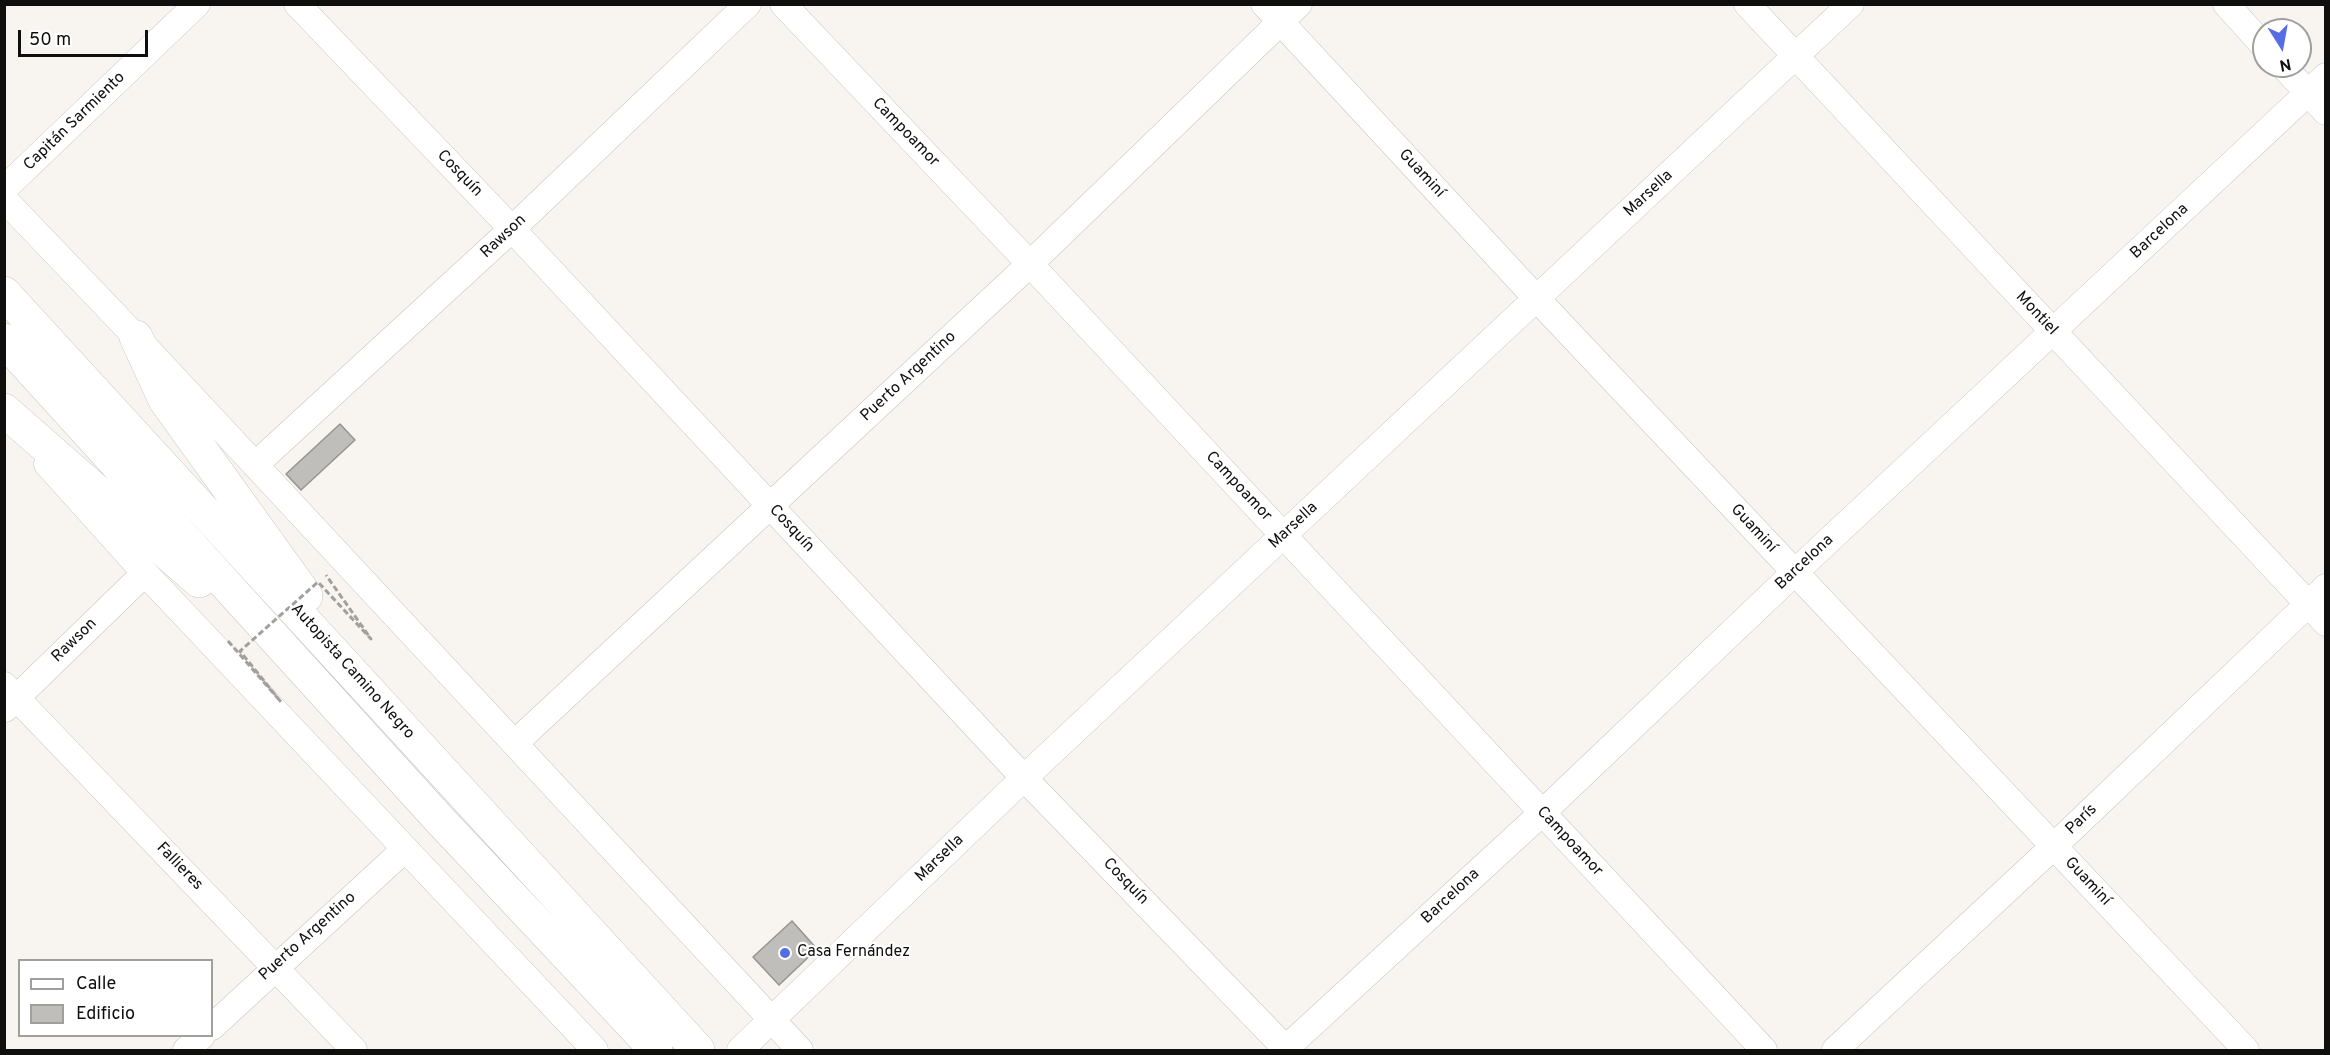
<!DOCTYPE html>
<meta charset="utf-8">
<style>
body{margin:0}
#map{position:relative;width:2330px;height:1055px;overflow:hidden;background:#f8f5f1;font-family:Overpass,sans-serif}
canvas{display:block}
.frame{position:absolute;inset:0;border:6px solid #0f0f0d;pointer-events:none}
.legend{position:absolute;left:18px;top:959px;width:195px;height:78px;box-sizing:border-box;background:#fff;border:2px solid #9f9f9e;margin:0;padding:8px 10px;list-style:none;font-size:18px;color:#0f0f0d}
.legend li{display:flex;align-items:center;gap:12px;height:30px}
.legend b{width:30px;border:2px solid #9f9f9e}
.north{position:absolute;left:2252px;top:18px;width:60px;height:60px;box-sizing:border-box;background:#fff;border:2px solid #9f9f9e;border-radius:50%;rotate:169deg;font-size:16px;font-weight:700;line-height:24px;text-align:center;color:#0f0f0d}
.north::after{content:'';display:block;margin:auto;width:21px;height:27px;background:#566ee4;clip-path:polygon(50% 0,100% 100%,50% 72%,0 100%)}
.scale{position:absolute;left:18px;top:30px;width:130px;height:27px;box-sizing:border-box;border:3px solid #0f0f0d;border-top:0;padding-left:8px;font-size:18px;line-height:21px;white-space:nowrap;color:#0f0f0d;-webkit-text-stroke:4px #fff;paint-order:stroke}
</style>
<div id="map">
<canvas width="2330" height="1055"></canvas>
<div class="frame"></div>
<ul class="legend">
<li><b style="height:8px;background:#fff"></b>Calle</li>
<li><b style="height:16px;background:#c0beba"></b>Edificio</li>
</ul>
<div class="north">N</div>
<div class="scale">50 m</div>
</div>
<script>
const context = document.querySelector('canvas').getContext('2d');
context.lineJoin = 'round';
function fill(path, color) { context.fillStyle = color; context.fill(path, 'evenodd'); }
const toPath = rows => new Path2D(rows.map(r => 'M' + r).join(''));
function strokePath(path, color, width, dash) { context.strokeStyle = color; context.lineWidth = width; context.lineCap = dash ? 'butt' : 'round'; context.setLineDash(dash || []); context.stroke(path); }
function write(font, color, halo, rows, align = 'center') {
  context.font = font + ' Overpass,sans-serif'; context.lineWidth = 4.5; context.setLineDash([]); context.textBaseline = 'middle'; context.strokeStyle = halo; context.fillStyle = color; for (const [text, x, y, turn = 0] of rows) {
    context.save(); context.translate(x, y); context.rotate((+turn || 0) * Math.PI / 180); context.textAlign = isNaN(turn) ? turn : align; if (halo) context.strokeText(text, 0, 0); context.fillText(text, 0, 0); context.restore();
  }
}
const building = toPath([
 [340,424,355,440,301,490,286,474,340,424],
 [792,921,817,949,779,985,753,957,792,921]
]);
const minor = toPath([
 [297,4,512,229,1024,778,1287,1050],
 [783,4,1030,264,1764,1050],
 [1264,4,1537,299,2246,1050],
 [1747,4,2326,623],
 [2226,4,2264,46],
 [2283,66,2326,112],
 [4,189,197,4],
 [4,199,136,337,800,1050],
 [47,464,145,573,595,1050],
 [255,465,512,229,748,4],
 [4,685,354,1050],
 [5,709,145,573],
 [515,743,1030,264,1299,4],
 [212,1027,405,849],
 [186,1050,202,1036],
 [740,1050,1024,778,1851,4],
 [1284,1050,1542,813,1794,573,2326,76],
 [1835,1050,2054,846,2326,587]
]);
const highway = toPath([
 [4,293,698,1050],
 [136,337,165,400,306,596],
 [4,340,438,818,656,1050],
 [4,410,199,581]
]);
const pathBridge = toPath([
 [228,641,281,702,240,651,318,582,371,639,326,575]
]);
const markers = [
 [785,953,6,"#566ee4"]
];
const streetNames = [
 ["Capitán Sarmiento",75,122,-44],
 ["Campoamor",905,133,46],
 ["Cosquín",459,174,46],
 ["Guaminí",1421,174,47],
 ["Marsella",1649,194,-43],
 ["Barcelona",2160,232,-43],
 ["Rawson",504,237,-43],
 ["Montiel",2036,314,47],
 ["Puerto Argentino",909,377,-43],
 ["Campoamor",1238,487,47],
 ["Marsella",1294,526,-43],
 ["Cosquín",791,529,47],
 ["Guaminí",1753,529,47],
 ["Barcelona",1805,563,-43],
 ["Rawson",75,641,-44],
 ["Autopista Camino Negro",352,672,48],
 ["París",2082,820,-44],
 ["Campoamor",1569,842,47],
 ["Marsella",940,859,-44],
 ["Fallieres",179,867,46],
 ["Cosquín",1125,882,46],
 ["Guaminí",2087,882,47],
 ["Barcelona",1451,897,-43],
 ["Puerto Argentino",308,937,-42]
];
const poiNames = [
 ["Casa Fernández",797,953]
];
fill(building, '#c0beba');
strokePath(building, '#969490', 1.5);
strokePath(minor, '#c8c6c2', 27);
strokePath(highway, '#c8c6c2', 34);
strokePath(minor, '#fff', 26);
strokePath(highway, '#fff', 33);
strokePath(pathBridge, '#a2a09d', 3, [6, 3]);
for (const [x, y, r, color] of markers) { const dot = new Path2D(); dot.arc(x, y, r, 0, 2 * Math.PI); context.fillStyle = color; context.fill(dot); strokePath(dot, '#fff', 2); }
write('16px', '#0f0f0d', '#fff', streetNames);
write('16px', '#0f0f0d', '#fff', poiNames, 'left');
</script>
